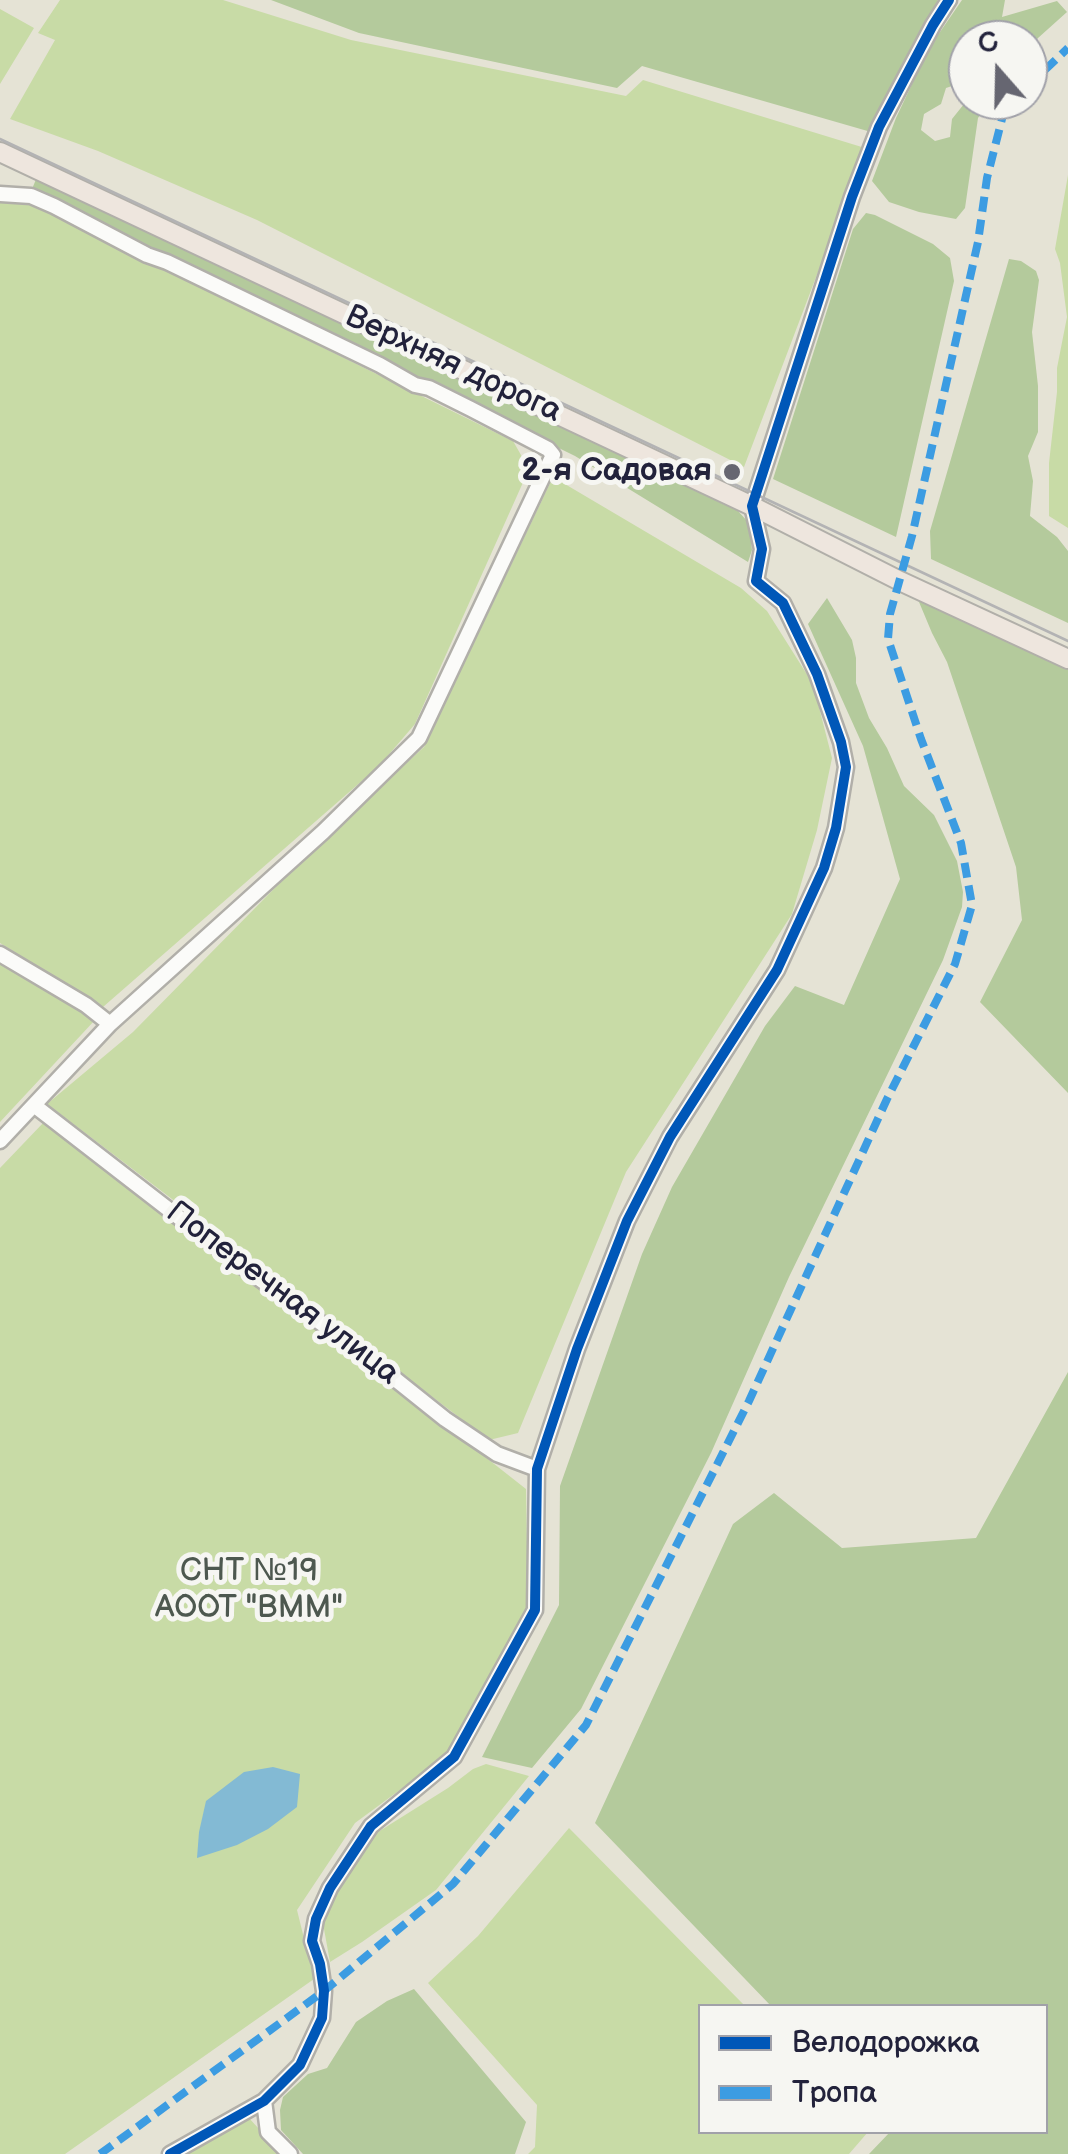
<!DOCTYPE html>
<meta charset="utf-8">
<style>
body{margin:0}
#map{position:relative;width:1068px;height:2154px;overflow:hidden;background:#e5e3d5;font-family:"Balsamiq Sans",sans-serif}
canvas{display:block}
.legend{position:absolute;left:698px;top:2004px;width:350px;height:130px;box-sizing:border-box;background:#f6f6f2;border:2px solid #a1a1a9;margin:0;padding:12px 18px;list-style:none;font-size:30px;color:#22223b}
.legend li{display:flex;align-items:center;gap:20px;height:50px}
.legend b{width:50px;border:2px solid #a1a1a9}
.north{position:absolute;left:948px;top:20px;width:100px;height:100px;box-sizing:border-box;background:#f6f6f2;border:2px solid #a1a1a9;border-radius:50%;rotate:340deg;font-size:28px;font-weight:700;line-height:40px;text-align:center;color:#22223b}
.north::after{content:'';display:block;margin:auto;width:35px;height:45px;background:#666671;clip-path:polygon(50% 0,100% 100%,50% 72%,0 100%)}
</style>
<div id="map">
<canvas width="1068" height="2154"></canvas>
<ul class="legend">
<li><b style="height:12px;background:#0057b8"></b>Велодорожка</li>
<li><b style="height:12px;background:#3c9ce2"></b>Тропа</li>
</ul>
<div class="north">С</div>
</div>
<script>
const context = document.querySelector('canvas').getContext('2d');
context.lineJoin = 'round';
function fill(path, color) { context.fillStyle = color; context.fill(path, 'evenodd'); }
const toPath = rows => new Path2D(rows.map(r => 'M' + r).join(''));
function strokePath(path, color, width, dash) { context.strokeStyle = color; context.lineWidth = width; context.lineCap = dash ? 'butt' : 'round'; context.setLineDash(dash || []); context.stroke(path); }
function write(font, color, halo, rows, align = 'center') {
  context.font = font + ' "Balsamiq Sans",sans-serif'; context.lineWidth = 10; context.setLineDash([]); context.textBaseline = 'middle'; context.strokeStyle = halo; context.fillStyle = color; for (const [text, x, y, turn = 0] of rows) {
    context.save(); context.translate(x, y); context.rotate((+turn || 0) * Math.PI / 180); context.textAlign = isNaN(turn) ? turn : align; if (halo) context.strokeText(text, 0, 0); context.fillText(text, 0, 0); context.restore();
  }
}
const green = toPath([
 [60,0,223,0,351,40,626,96,643,80,865,148,744,467,257,220,98,151,10,119,55,40,38,33],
 [0,9,34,28,0,84],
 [1068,175,1068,528,1049,516,1049,463,1057,392,1057,368,1067,317,1060,263,1055,249],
 [23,200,513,441,529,469,415,724,379,766,103,1007,0,943,0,203],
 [553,477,741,588,767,611,813,684,832,758,817,830,792,914,626,1172,518,1433,489,1440,47,1104,133,1032,324,838,424,747],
 [0,960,95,1020,0,1122],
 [44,1122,362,1360,526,1489,528,1605,446,1756,355,1823,297,1910,314,1979,65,2154,0,2154,0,1168],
 [486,1764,529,1776,436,1890,362,1942,330,1962,322,1918,326,1905,378,1832,448,1788,473,1769],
 [569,1828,745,2006,700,2006,700,2132,868,2132,849,2154,528,2154,535,2147,537,2105,428,1983,478,1936],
 [248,2117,282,2154,187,2154]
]);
const forest = toPath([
 [271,0,938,0,871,132,642,66,617,88,359,33],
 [962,0,1005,0,1002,17,1057,1,1067,12,1028,47,1028,40,968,40,968,100,990,100,978,118,965,208,956,219,919,212,889,202,872,181,896,118,929,48],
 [955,85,965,91,964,104,952,119,950,137,935,141,921,130,924,114,941,104,946,88],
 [37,177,738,511,749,523,752,550,748,562,575,456,32,189],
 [866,213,875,215,933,244,950,258,954,281,896,537,773,479,853,229],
 [1009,259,1021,261,1036,271,1039,280,1032,332,1038,386,1038,432,1028,456,1033,481,1030,516,1057,537,1068,551,1068,623,931,559,930,531],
 [914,590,1068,662,1068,1093,980,1002,1022,920,1016,867,947,662,932,633],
 [827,598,852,640,856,658,856,683,869,718,887,748,904,786,934,815,957,861,963,892,962,907,943,960,789,1277,711,1453,581,1709,532,1768,482,1757,559,1605,560,1486,642,1254,672,1187,765,1026,795,986,844,1005,900,879,863,746,808,624],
 [1068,1372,1068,2154,869,2154,890,2132,1046,2132,1046,2006,771,2006,595,1823,733,1524,774,1493,842,1548,976,1538],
 [414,1989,526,2122,515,2154,303,2154,281,2130,280,2110,283,2097,308,2074,327,2068,356,2022,387,2001]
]);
const water = toPath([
 [273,1767,300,1774,297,1807,268,1829,237,1845,197,1858,199,1832,206,1801,244,1772]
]);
const minor = toPath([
 [0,194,31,196,54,206,147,255,167,262,380,365,415,385,429,388,471,409,548,449,553,455,419,738,323,832,110,1024,0,1141],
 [0,954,86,1005,110,1024],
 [35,1106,239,1264,360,1351,445,1419,497,1454,537,1469],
 [264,2101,268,2132,290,2154],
 [170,2154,264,2101,300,2065,322,2018,324,1991,320,1964,312,1941,316,1919,330,1888,371,1826,454,1757,535,1610,537,1469,577,1349,627,1221,670,1137,777,970,824,868,836,828,846,767,841,742,817,674,783,603,756,581,762,549,752,506,852,197,879,127,933,25,949,0]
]);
const major = toPath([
 [0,152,752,506,900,581,1068,659]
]);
const tram = toPath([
 [0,139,1068,641]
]);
const quiet = toPath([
 [1028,86,1068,48],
 [100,2154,324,1991,453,1884,586,1725,749,1401,887,1099,955,964,972,905,961,843,921,739,888,639,890,614,912,536,978,242,987,178,1003,115,1016,100]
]);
const cycleway = toPath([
 [170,2154,264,2101,300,2065,322,2018,324,1991,320,1964,312,1941,316,1919,330,1888,371,1826,454,1757,535,1610,537,1469,577,1349,627,1221,670,1137,777,970,824,868,836,828,846,767,841,742,817,674,783,603,756,581,762,549,752,506,852,197,879,127,933,25,949,0]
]);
const markers = [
 [732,472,10,"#666671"]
];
const streetNames = [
 ["Верхняя дорога",453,365,25],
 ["Поперечная улица",282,1294,37]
];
const poiNames = [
 ["2-я Садовая",712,472]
];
const parkNames = [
 ["СНТ №19",249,1572],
 ["АООТ \"ВММ\"",249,1609]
];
fill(green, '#c8dba6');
fill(forest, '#b4ca9c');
fill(water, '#83bad4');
strokePath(minor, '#b1afa9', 19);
strokePath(major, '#b1afa9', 22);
strokePath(minor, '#fbfbf9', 14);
strokePath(major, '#eee6de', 18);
strokePath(tram, '#b3b3b4', 2.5);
strokePath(quiet, '#3c9ce2', 8, [15, 8]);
strokePath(cycleway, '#0057b8', 10);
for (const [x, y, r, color] of markers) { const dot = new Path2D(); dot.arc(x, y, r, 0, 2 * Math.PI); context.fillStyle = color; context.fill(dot); strokePath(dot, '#f6f6f2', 4); }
write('32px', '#22223b', '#f6f6f2', streetNames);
write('bold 32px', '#22223b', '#f6f6f2', poiNames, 'right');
write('32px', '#4d584f', '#f6f6f2', parkNames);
</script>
